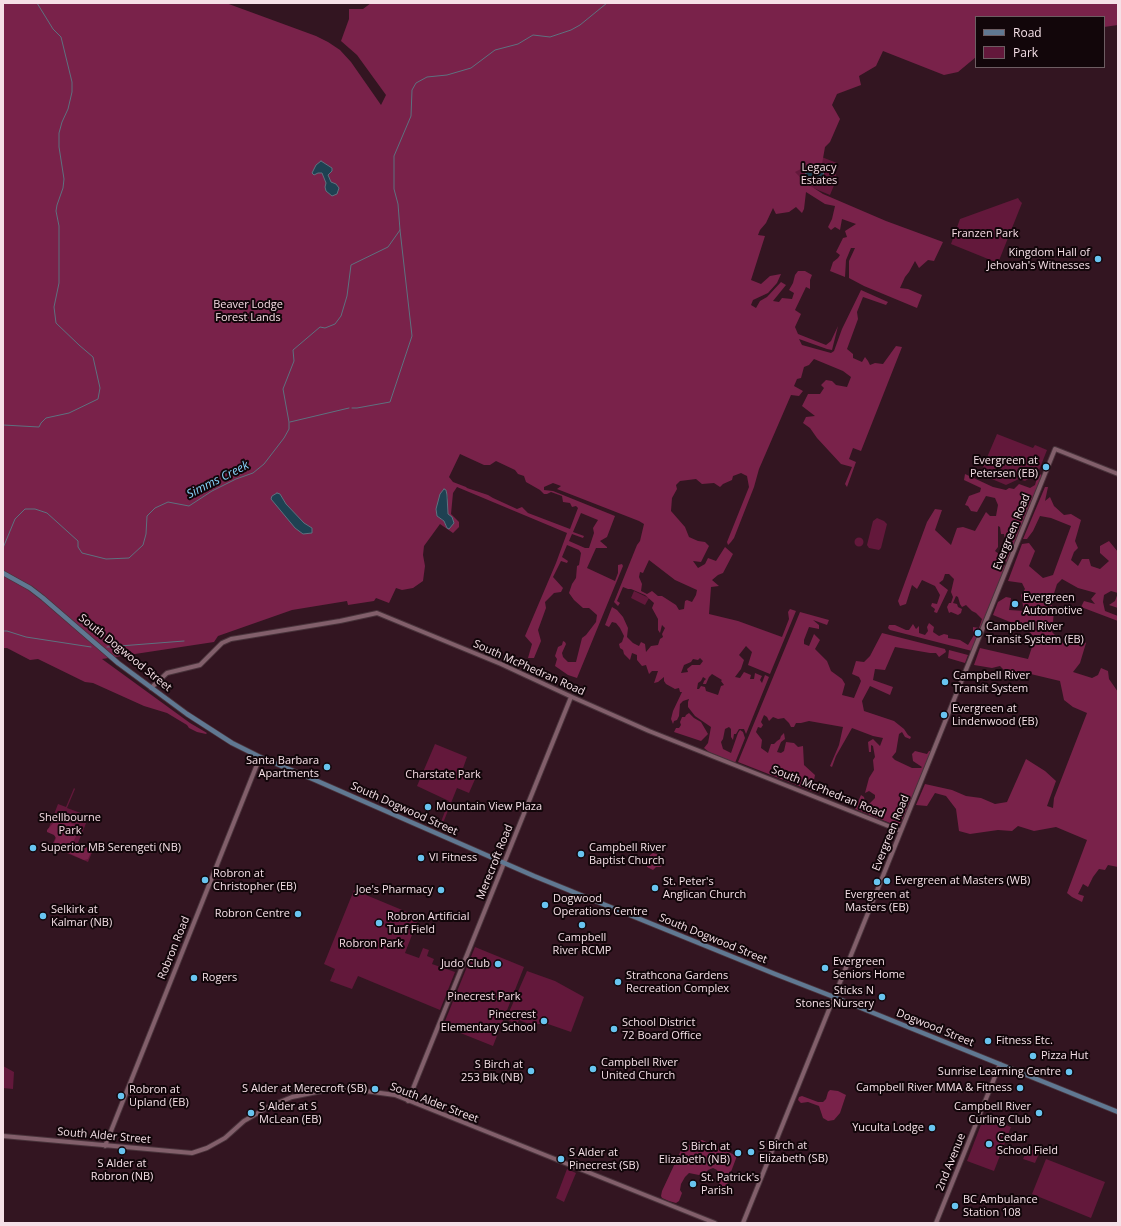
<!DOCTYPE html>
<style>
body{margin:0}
#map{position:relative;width:1121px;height:1226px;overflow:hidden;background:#331521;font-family:"Open Sans",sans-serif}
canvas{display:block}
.frame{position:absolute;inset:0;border:4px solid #f5e0e7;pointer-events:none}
.legend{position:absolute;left:975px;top:16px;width:130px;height:52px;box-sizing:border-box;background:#12060a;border:1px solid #6d5d62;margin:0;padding:5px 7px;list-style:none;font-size:12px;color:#f5e0e7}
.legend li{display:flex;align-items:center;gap:8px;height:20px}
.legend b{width:20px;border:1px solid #6d5d62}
</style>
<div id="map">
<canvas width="1121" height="1226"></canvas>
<div class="frame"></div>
<ul class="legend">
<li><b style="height:5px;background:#607892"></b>Road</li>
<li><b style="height:11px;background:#63183b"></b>Park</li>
</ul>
</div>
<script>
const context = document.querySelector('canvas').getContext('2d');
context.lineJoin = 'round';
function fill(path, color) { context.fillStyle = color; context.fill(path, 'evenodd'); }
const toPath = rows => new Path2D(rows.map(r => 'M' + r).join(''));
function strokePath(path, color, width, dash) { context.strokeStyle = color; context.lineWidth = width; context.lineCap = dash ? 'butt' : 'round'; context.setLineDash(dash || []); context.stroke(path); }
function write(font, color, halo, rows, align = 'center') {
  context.font = font + ' "Open Sans",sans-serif'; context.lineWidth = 4; context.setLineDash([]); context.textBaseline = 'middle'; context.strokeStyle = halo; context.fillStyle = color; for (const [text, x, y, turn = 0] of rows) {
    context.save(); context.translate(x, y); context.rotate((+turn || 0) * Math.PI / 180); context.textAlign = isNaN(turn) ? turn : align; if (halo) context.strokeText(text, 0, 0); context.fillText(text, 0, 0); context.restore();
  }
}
const green = toPath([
 [819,156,837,163,834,170,837,178,830,195,789,178,790,174],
 [1018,198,1020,201,1022,203,998,263,951,244,960,219],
 [997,434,1033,448,1035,445,1047,450,1038,473,1025,481,1019,479,1006,485,980,474],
 [877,518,884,521,887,524,881,548,879,550,869,548,867,545,873,521],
 '854.5 542a4.5 4.5 0 1 1 9 0a4.5 4.5 0 1 1-9 0Z',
 [634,591,649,598,645,605,631,598],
 [435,744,467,757,462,771,476,777,469,793,457,788,441,828,439,827,449,801,417,786],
 [74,788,75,789,67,808,89,816,78,843,93,850,88,862,62,851,56,853,51,848,57,834,48,830,58,804,66,807],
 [354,890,419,917,405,953,419,958,423,948,429,950,427,956,434,959,432,964,455,972,440,1010,358,976,352,989,330,981,335,969,324,964],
 [475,947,524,967,493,1046,443,1026],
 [527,971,555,981,584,997,571,1032,548,1024,529,1024,519,1020,517,1024,506,1019],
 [3,1066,14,1072,13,1089,3,1088],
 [984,1117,1011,1127,994,1171,967,1161],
 [1028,1148,1036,1151,1038,1156,1035,1163,1023,1159],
 [1046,1159,1105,1182,1091,1218,1032,1194],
 [567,1169,576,1173,564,1202,556,1198]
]);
const forest = toPath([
 [3,3,226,3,316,36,328,42,340,50,351,62,381,105,386,95,357,55,341,41,349,19,349,9,363,9,371,3,398,4,402,3,1118,3,1118,25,1104,27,1104,17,976,17,976,57,958,72,944,75,883,51,876,66,859,76,861,85,837,94,832,105,840,119,830,142,825,147,822,164,813,167,805,167,795,172,806,183,823,194,886,221,943,242,934,261,928,260,919,268,915,261,909,272,905,277,900,288,908,289,922,295,917,308,864,286,849,278,849,261,855,248,851,248,846,260,845,277,830,271,833,262,838,258,840,255,836,252,843,238,847,237,845,231,856,224,842,219,840,230,835,227,831,230,828,227,832,219,835,206,825,204,806,192,804,209,802,213,796,207,789,212,776,214,773,208,766,223,760,230,758,235,765,236,751,280,761,284,770,276,781,274,777,283,768,293,753,300,751,305,756,308,760,301,767,297,781,282,786,285,773,301,779,302,782,298,792,299,794,293,789,290,793,283,795,275,798,271,805,271,812,275,810,280,810,289,806,287,795,310,801,314,795,327,798,334,826,345,831,341,838,326,832,350,827,349,799,339,802,345,831,353,834,351,842,329,861,290,888,302,886,305,863,297,857,312,858,319,847,349,853,354,853,358,862,362,865,357,868,361,870,365,875,363,883,364,896,346,902,347,861,451,853,448,849,459,856,462,847,487,845,484,852,467,841,464,817,438,810,428,803,423,806,417,815,416,802,406,808,394,820,394,824,388,821,385,826,380,832,381,836,385,847,387,851,377,843,371,814,359,809,365,804,367,801,378,797,379,794,386,803,391,799,396,791,395,759,469,754,487,734,538,731,542,728,545,727,542,749,487,747,476,741,473,733,476,732,480,723,484,720,487,714,483,702,484,696,479,680,481,676,485,677,489,672,498,671,511,685,527,689,537,698,541,705,542,709,546,701,562,693,561,698,568,705,564,708,558,716,561,725,547,733,554,723,573,718,575,712,580,719,586,711,587,709,614,738,621,782,637,789,619,788,612,790,609,796,611,770,674,748,665,752,652,746,646,739,655,744,660,741,669,735,677,740,678,744,672,751,675,750,679,754,679,755,673,762,676,760,680,762,683,765,675,769,677,746,734,744,729,739,729,736,734,734,734,733,740,731,737,731,729,729,727,725,729,723,739,721,742,723,749,731,753,738,733,740,730,743,732,745,738,735,763,709,752,704,748,708,743,711,727,695,716,688,707,688,702,689,699,683,701,680,704,679,716,677,720,674,721,673,724,671,719,673,711,682,692,680,692,679,688,675,689,666,684,664,681,664,677,658,682,654,683,658,671,652,671,649,674,646,665,642,666,637,660,637,655,632,653,630,660,624,654,623,650,620,648,619,644,622,642,624,636,620,628,616,623,612,622,609,627,605,625,612,607,617,610,623,617,628,628,627,637,633,643,639,646,641,642,645,644,646,652,651,646,658,645,660,639,663,637,662,634,665,628,662,625,660,633,658,630,658,619,652,608,654,603,645,595,631,589,628,589,623,587,617,601,620,603,618,606,614,602,637,545,640,541,644,524,639,521,557,489,561,486,553,483,544,487,544,490,553,491,615,516,607,537,600,541,607,547,607,548,596,548,587,568,615,581,618,573,618,565,622,564,623,566,577,678,568,675,555,666,557,659,555,656,558,647,562,645,563,641,565,642,566,644,562,653,563,657,568,662,576,662,582,638,586,635,596,622,597,615,589,608,583,608,574,600,569,593,572,584,576,578,577,566,579,565,581,553,579,550,567,545,562,557,568,561,567,563,561,561,553,577,563,588,561,592,554,593,545,602,546,608,538,630,541,641,534,658,528,658,532,644,525,636,556,563,567,533,457,487,453,493,451,514,459,522,459,527,453,533,440,524,424,546,423,555,425,566,423,581,413,588,402,590,396,588,389,603,376,598,374,601,348,605,347,601,292,610,218,636,214,642,102,659,190,723,207,733,206,734,197,732,189,728,187,725,167,713,144,706,93,683,85,682,38,659,30,660,7,648,3,648],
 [460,454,484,465,490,465,496,461,515,470,518,474,524,476,526,482,540,490,544,494,547,494,551,492,562,496,563,502,570,503,572,507,576,506,578,508,570,529,528,513,522,507,517,509,493,498,488,495,467,488,466,487,453,482,449,477],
 [446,490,448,498,447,502,448,514,454,523,447,528,444,521,440,518],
 [581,513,598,520,593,528,594,533,589,548,585,548,569,541,572,534,583,538,584,536,573,532],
 [649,560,675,580,697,590,696,595,692,602,687,600,685,601,684,609,679,610,676,605,662,596,658,596,652,591,647,594,641,591,642,584,639,577,640,572,643,573],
 [700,658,703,661,700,665,692,665,687,669,688,672,681,673,684,665,691,662,693,659,698,660],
 [712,674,722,680,721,681,724,685,721,686,718,695,706,691,705,687,701,686,699,689,697,689,698,683,701,681,703,677,706,679,704,681,703,684,706,684,709,677],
 [965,474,993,487,1006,490,1009,488,1014,489,1019,484,1030,488,1035,485,1037,478,1041,474,1041,480,1006,565,1005,553,1010,541,1005,540,1004,534,1001,534,1000,527,998,526,998,547,995,551,1003,557,1002,563,1006,567,972,651,890,630,888,628,889,625,895,625,906,630,909,630,913,624,916,629,919,626,919,633,925,635,928,631,927,627,929,623,934,627,933,632,939,636,944,634,948,635,948,638,960,640,968,645,974,635,973,632,973,627,979,628,982,619,976,613,972,611,966,605,962,607,960,604,958,597,956,596,953,603,957,604,958,607,962,609,961,613,958,615,951,612,949,613,947,607,949,603,951,603,953,597,951,592,954,579,949,574,945,574,943,580,939,583,948,590,937,613,934,612,935,609,931,606,932,603,937,604,940,595,935,586,922,580,917,589,912,585,906,604,900,606,898,601,927,522,935,509,942,510,935,530,951,545,957,528,963,527,975,531,986,512,990,516,996,516,998,505,995,498,986,496,977,512,971,511,968,506,965,505,969,496,980,492,981,488,964,480],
 [1045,487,1048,487,1045,501,1050,497,1054,506,1064,515,1071,514,1081,520,1075,541,1078,548,1074,552,1071,560,1078,566,1082,559,1089,559,1091,566,1100,569,1109,561,1100,553,1100,546,1109,541,1118,552,1118,608,1109,605,1115,601,1118,593,1111,591,1104,595,1103,602,1105,611,1118,616,1118,621,1081,607,1084,601,1095,604,1091,599,1096,593,1078,588,1062,579,1057,584,1051,603,1054,611,1052,632,1067,647,1076,637,1086,643,1080,663,1073,672,1092,678,1098,675,1101,668,1108,671,1109,679,1118,692,1118,867,1108,865,1105,870,1099,869,1093,877,1088,887,1083,884,1078,894,1084,896,1082,902,1072,897,1067,893,1087,840,1056,827,1034,831,1018,826,1012,831,998,830,970,834,959,831,956,809,946,796,935,793,927,806,916,805,925,784,952,790,966,796,981,798,995,804,1007,802,1026,759,1045,771,1056,781,1047,806,1053,808,1054,798,1087,713,1073,707,1064,700,1060,681,1018,671,1009,675,1000,666,992,668,974,665,980,648,1028,659,1035,638,1021,623,1015,624,993,615,998,602,1006,597,1011,598,1009,610,1024,611,1021,595,1025,589,1022,583,1008,581,1022,544,1029,543,1035,551,1029,566,1043,578,1053,575,1071,526,1051,518,1040,516,1033,531,1027,539,1023,539],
 [800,612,829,620,827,625,813,620,819,625,819,629,809,627,804,640,804,644,809,646,814,634,820,640,815,649,827,661,831,671,842,679,845,684,842,695,854,698,861,681,859,677,852,674,856,661,864,662,870,656,882,633,945,649,946,652,939,657,936,653,930,653,895,647,885,670,875,669,873,680,893,687,890,695,870,686,862,701,864,711,894,721,904,729,908,735,911,737,910,739,905,737,902,732,899,734,896,752,892,757,895,760,912,768,921,768,922,767,913,761,912,754,915,751,927,754,929,751,931,751,909,809,899,825,895,825,855,809,861,795,864,797,865,802,869,804,875,798,875,795,869,791,865,793,869,778,874,770,873,760,875,757,873,746,871,745,871,752,869,752,868,742,873,739,880,746,883,738,873,736,852,728,836,756,832,767,830,766,839,745,843,727,809,721,801,723,796,723,794,727,791,727,789,723,784,718,778,719,773,717,769,721,767,717,764,715,761,722,763,725,761,728,758,727,756,732,762,740,761,748,768,753,771,744,774,744,777,741,780,739,781,736,784,733,785,739,781,742,777,752,781,753,784,751,786,742,794,743,798,747,803,746,804,765,815,775,813,785,817,793,738,762],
 [949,650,968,655,965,663,948,658],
 [689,713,694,718,701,722,708,734,701,741,674,732,676,728,679,728,681,725,680,722,682,717,685,717,686,715],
 [59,817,64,821,81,827,73,842,75,844,92,849,88,859,84,860,64,851,60,852,52,849,56,838,54,835,47,832,47,830],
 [653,853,660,855,665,859,661,867,656,867,653,870,647,867,647,861,650,855],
 [830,1090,838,1091,846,1095,840,1113,834,1120,828,1121,823,1118,819,1106,808,1102,801,1103,798,1100,799,1097,802,1096,818,1102,823,1102,826,1099,828,1092],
 [702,1140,737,1156,729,1177,729,1180,726,1187,722,1186,717,1181,719,1174,717,1170,713,1168,708,1170,705,1174,699,1175,689,1173,685,1177,681,1184,680,1190,682,1193,679,1201,676,1203,669,1201,662,1198,661,1196,662,1191,683,1146,691,1145,695,1141]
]);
const water = toPath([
 [321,161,332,168,332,171,328,175,331,182,336,184,339,188,337,194,332,196,326,191,325,187,326,183,322,173,318,173,314,175,312,173,316,165,321,161],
 [820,165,824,166,825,168,823,174,824,178,826,182,825,185,807,179,804,176,807,172,820,165],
 [444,489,446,490,447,495,448,514,452,517,454,523,449,529,447,528,444,521,437,516,436,509,440,494,444,489],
 [277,493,280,494,286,504,304,523,312,528,312,533,303,534,295,528,271,499,272,496,277,493]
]);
const stream = toPath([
 [352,408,357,408,390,402,412,336,400,230],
 [290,422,349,408],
 [3,425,39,427,41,423,46,418,69,413,98,399,100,388,93,357,79,345,56,323,54,307,59,283,59,226,56,211,57,205,63,188,64,179,59,147,59,133,62,122,68,109,72,92,72,82,61,37,53,29,37,3],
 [3,548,15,519,25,509,35,509,47,513,78,541,78,547,82,553,106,559,129,558,143,545,146,534,147,516,155,508,168,502,189,506,212,491,236,479,253,473,264,464,284,438,289,429,289,422,283,389,294,361,293,350,320,327,325,328,335,324,341,316,347,296,351,265,388,247,400,230,398,204,394,189,394,156,411,116,412,90,416,83,427,77,447,75,471,68,495,50,518,44,533,35,550,37,571,30,580,25,607,3],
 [3,631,7,631,26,637,91,647],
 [107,647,184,641]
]);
const tertiary = toPath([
 [151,688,167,673,200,665,222,643,231,639,340,621,377,613,501,664,572,697,649,731,901,831],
 [408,1101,571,697],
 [3,1136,192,1153,207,1148,225,1138,244,1121,270,1106,292,1097,332,1089,351,1089,395,1095,715,1223],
 [105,1146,260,757],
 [743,1223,1055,449,1118,474],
 [936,1223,1000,1064]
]);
const secondary = toPath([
 [3,573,30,588,43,598,118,663,187,714,232,743,260,757,315,780,534,876,775,974,834,997,1118,1112]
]);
const markers = [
 [1098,259,4,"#68c4f0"],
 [1046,467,4,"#68c4f0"],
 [1015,604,4,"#68c4f0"],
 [978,633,4,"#68c4f0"],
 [945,682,4,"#68c4f0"],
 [944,715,4,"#68c4f0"],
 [327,767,4,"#68c4f0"],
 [428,807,4,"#68c4f0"],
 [33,848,4,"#68c4f0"],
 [581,854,4,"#68c4f0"],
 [421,858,4,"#68c4f0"],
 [205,880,4,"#68c4f0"],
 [887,881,4,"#68c4f0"],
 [877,882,4,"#68c4f0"],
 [655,888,4,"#68c4f0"],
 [441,890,4,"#68c4f0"],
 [545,905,4,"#68c4f0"],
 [298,914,4,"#68c4f0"],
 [43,916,4,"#68c4f0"],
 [379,923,4,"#68c4f0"],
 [582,925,4,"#68c4f0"],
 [498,964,4,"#68c4f0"],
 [825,968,4,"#68c4f0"],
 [194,978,4,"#68c4f0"],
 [618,982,4,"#68c4f0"],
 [882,997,4,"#68c4f0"],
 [544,1021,4,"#68c4f0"],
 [614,1029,4,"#68c4f0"],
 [988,1041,4,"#68c4f0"],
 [1033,1056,4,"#68c4f0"],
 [593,1069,4,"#68c4f0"],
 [531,1071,4,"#68c4f0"],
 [1069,1072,4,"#68c4f0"],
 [1020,1088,4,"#68c4f0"],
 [375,1089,4,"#68c4f0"],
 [121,1096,4,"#68c4f0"],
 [251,1113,4,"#68c4f0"],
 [1039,1113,4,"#68c4f0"],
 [932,1128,4,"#68c4f0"],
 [989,1144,4,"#68c4f0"],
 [122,1151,4,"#68c4f0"],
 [751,1152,4,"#68c4f0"],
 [738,1153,4,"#68c4f0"],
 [561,1159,4,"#68c4f0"],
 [693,1184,4,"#68c4f0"],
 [955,1206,4,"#68c4f0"]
];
const parkNames = [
 ["Legacy",819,168],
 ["Estates",819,181],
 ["Franzen Park",985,234],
 ["Beaver Lodge",248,305],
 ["Forest Lands",248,318],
 ["Charstate Park",443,775],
 ["Shellbourne",70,818],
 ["Park",70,831],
 ["Robron Park",371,944],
 ["Pinecrest Park",484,997]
];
const poiNames = [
 ["Kingdom Hall of",1090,253,"right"],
 ["Jehovah's Witnesses",1090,266,"right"],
 ["Evergreen at",1038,461,"right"],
 ["Petersen (EB)",1038,474,"right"],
 ["Evergreen",1023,598],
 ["Automotive",1023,611],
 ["Campbell River",986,627],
 ["Transit System (EB)",986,640],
 ["Campbell River",953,676],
 ["Transit System",953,689],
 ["Evergreen at",952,709],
 ["Lindenwood (EB)",952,722],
 ["Santa Barbara",319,761,"right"],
 ["Apartments",319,774,"right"],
 ["Mountain View Plaza",436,807],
 ["Superior MB Serengeti (NB)",41,848],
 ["Campbell River",589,848],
 ["Baptist Church",589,861],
 ["VI Fitness",429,858],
 ["Robron at",213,874],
 ["Christopher (EB)",213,887],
 ["Evergreen at Masters (WB)",895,881],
 ["St. Peter's",663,882],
 ["Anglican Church",663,895],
 ["Joe's Pharmacy",433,890,"right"],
 ["Evergreen at",877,895,"center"],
 ["Masters (EB)",877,908,"center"],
 ["Dogwood",553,899],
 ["Operations Centre",553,912],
 ["Selkirk at",51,910],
 ["Kalmar (NB)",51,923],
 ["Robron Centre",290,914,"right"],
 ["Robron Artificial",387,917],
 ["Turf Field",387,930],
 ["Campbell",582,938,"center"],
 ["River RCMP",582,951,"center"],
 ["Evergreen",833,962],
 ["Seniors Home",833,975],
 ["Judo Club",490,964,"right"],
 ["Strathcona Gardens",626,976],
 ["Recreation Complex",626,989],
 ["Rogers",202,978],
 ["Sticks N",874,991,"right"],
 ["Stones Nursery",874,1004,"right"],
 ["Pinecrest",536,1015,"right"],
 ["Elementary School",536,1028,"right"],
 ["School District",622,1023],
 ["72 Board Office",622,1036],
 ["Fitness Etc.",996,1041],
 ["Pizza Hut",1041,1056],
 ["Campbell River",601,1063],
 ["United Church",601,1076],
 ["S Birch at",523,1065,"right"],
 ["253 Blk (NB)",523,1078,"right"],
 ["Sunrise Learning Centre",1061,1072,"right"],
 ["Campbell River MMA & Fitness",1012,1088,"right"],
 ["S Alder at Merecroft (SB)",367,1089,"right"],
 ["Robron at",129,1090],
 ["Upland (EB)",129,1103],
 ["S Alder at S",259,1107],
 ["McLean (EB)",259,1120],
 ["Campbell River",1031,1107,"right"],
 ["Curling Club",1031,1120,"right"],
 ["Yuculta Lodge",924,1128,"right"],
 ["Cedar",997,1138],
 ["School Field",997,1151],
 ["S Birch at",759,1146],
 ["Elizabeth (SB)",759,1159],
 ["S Birch at",730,1147,"right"],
 ["Elizabeth (NB)",730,1160,"right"],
 ["S Alder at",569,1153],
 ["Pinecrest (SB)",569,1166],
 ["S Alder at",122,1164,"center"],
 ["Robron (NB)",122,1177,"center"],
 ["St. Patrick's",701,1178],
 ["Parish",701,1191],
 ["BC Ambulance",963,1200],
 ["Station 108",963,1213]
];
const streetNames = [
 ["Evergreen Road",1012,532,-68],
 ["South Dogwood Street",125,653,39],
 ["South McPhedran Road",529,668,24],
 ["South McPhedran Road",828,792,22],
 ["South Dogwood Street",404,809,24],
 ["Evergreen Road",891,833,-68],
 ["Merecroft Road",495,862,-68],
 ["South Dogwood Street",713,939,22],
 ["Robron Road",174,948,-68],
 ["Dogwood Street",935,1028,22],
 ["South Alder Street",434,1103,21],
 ["South Alder Street",104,1136,5],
 ["2nd Avenue",951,1162,-68]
];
const waterNames = [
 ["Simms Creek",218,480,-27]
];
fill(green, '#63183b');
fill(forest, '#79224a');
fill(water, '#1e4152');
strokePath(water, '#5e717f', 1);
strokePath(stream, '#5e717f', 1);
strokePath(tertiary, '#49333b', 6);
strokePath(secondary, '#49333b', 6);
strokePath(tertiary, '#825f6b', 4);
strokePath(secondary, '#607892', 4.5);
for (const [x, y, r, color] of markers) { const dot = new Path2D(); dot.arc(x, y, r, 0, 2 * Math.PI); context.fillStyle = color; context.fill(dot); strokePath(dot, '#12060a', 1.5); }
write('11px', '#f6dce4', '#12060a', parkNames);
write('11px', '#f5e0e7', '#12060a', poiNames, 'left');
write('11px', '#f5e0e7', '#12060a', streetNames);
write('italic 12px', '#86d3fa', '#12060a', waterNames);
</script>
